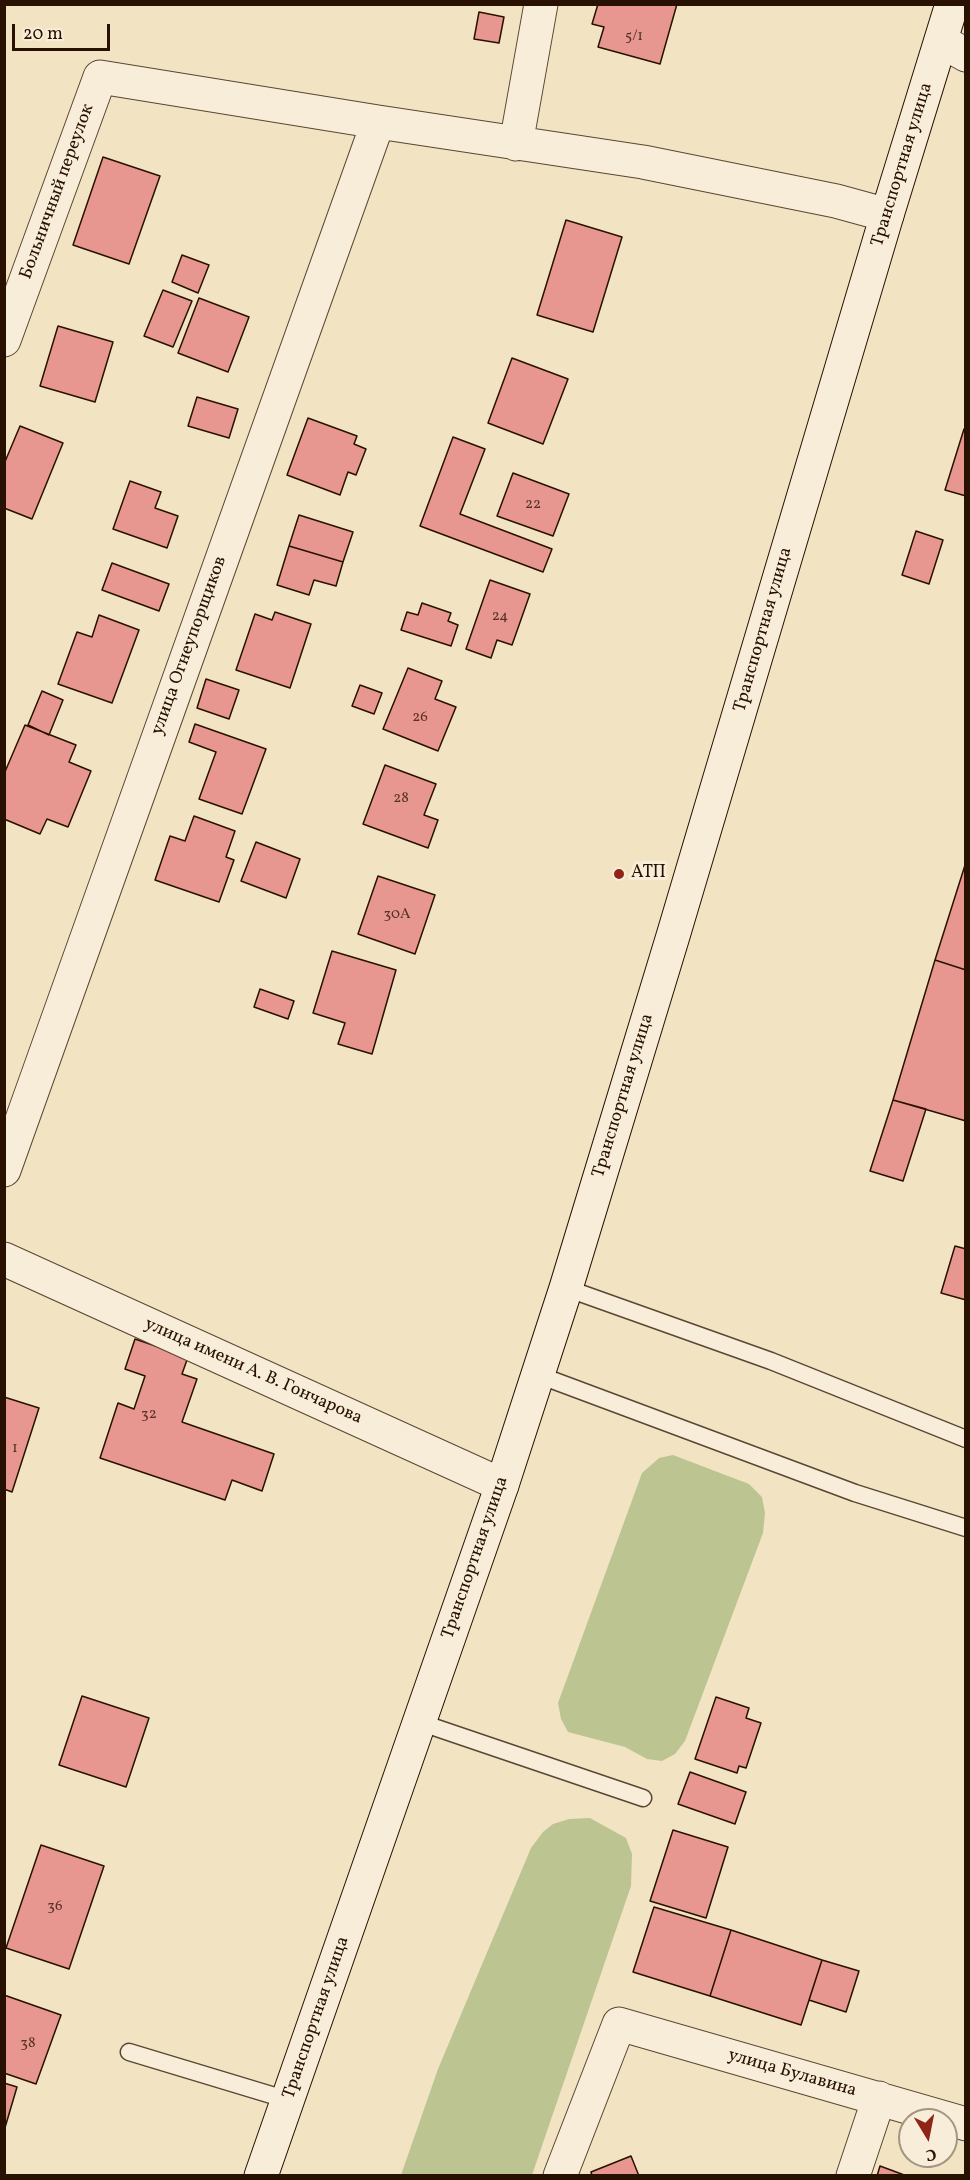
<!DOCTYPE html>
<meta charset="utf-8">
<style>
body{margin:0}
#map{position:relative;width:970px;height:2180px;overflow:hidden;background:#f2e4c3;font-family:Vollkorn,serif}
canvas{display:block}
.frame{position:absolute;inset:0;border:6px solid #281101;pointer-events:none}
.north{position:absolute;left:898px;top:2108px;width:60px;height:60px;box-sizing:border-box;background:#f7edd8;border:2px solid #a49582;border-radius:50%;rotate:170deg;font-size:16px;font-weight:700;line-height:24px;text-align:center;color:#281101}
.north::after{content:'';display:block;margin:auto;width:21px;height:27px;background:#8f2418;clip-path:polygon(50% 0,100% 100%,50% 72%,0 100%)}
.scale{position:absolute;left:12px;top:24px;width:98px;height:27px;box-sizing:border-box;border:3px solid #281101;border-top:0;padding-left:8px;font-size:18px;line-height:21px;white-space:nowrap;color:#281101;-webkit-text-stroke:4px #f7edd8;paint-order:stroke}
</style>
<div id="map">
<canvas width="970" height="2180"></canvas>
<div class="frame"></div>
<div class="north">С</div>
<div class="scale">20 m</div>
</div>
<script>
const context = document.querySelector('canvas').getContext('2d');
context.lineJoin = 'round';
function fill(path, color) { context.fillStyle = color; context.fill(path, 'evenodd'); }
const toPath = rows => new Path2D(rows.map(r => 'M' + r).join(''));
function strokePath(path, color, width, dash) { context.strokeStyle = color; context.lineWidth = width; context.lineCap = dash ? 'butt' : 'round'; context.setLineDash(dash || []); context.stroke(path); }
function write(font, color, halo, rows, align = 'center') {
  context.font = font + ' Vollkorn,serif'; context.lineWidth = 6; context.setLineDash([]); context.textBaseline = 'middle'; context.strokeStyle = halo; context.fillStyle = color; for (const [text, x, y, turn = 0] of rows) {
    context.save(); context.translate(x, y); context.rotate((+turn || 0) * Math.PI / 180); context.textAlign = isNaN(turn) ? turn : align; if (halo) context.strokeText(text, 0, 0); context.fillText(text, 0, 0); context.restore();
  }
}
const green = toPath([
 [673,1455,749,1484,762,1497,765,1513,763,1533,685,1741,675,1754,662,1761,647,1759,625,1747,568,1732,561,1719,558,1703,642,1473,659,1458],
 [590,1818,626,1838,632,1854,631,1886,532,2175,401,2175,438,2069,531,1848,543,1832,553,1824,569,1819]
]);
const building = toPath([
 [598,4,677,4,660,64,598,47,604,27,592,24,598,4],
 [479,12,504,17,499,43,474,39,479,12],
 [103,157,160,176,129,264,73,245,103,157],
 [566,220,622,237,593,332,537,315,566,220],
 [182,255,209,265,198,293,172,282,182,255],
 [163,290,192,301,173,347,144,336,163,290],
 [199,298,249,317,228,372,178,353,199,298],
 [58,326,113,342,95,402,40,386,58,326],
 [512,358,568,379,543,444,488,423,512,358],
 [197,397,238,409,229,438,188,426,197,397],
 [308,418,357,436,354,444,366,449,356,475,348,472,340,495,287,475,308,418],
 [20,426,63,443,32,519,4,508,4,464,20,426],
 [964,429,966,430,966,496,945,490,964,429],
 [453,437,485,449,460,514,552,549,543,572,420,526,453,437],
 [513,473,569,494,553,536,497,516,513,473],
 [130,481,161,492,155,508,178,516,167,548,113,529,130,481],
 [299,515,353,532,343,562,289,546,299,515],
 [916,531,943,540,929,584,902,575,916,531],
 [289,546,343,562,336,586,314,580,309,595,277,585,289,546],
 [112,563,169,584,159,611,102,590,112,563],
 [490,580,530,594,512,645,497,640,491,658,466,649,490,580],
 [422,603,451,613,448,621,458,625,451,646,401,630,407,612,418,615,422,603],
 [275,612,311,624,290,688,236,670,255,614,272,620,275,612],
 [99,615,139,630,112,703,58,684,77,632,92,637,99,615],
 [408,668,442,681,435,699,456,707,438,751,383,729,408,668],
 [206,679,239,690,229,719,197,708,206,679],
 [360,685,382,693,374,714,352,706,360,685],
 [42,691,63,700,49,735,28,725,42,691],
 [195,724,266,749,242,814,199,799,216,752,189,742,195,724],
 [25,725,76,745,69,762,91,771,68,827,47,819,40,834,4,819,4,774,25,725],
 [385,765,436,784,424,815,438,820,428,848,363,824,385,765],
 [194,816,235,831,226,857,234,860,219,902,155,880,170,836,185,841,194,816],
 [256,842,300,859,286,898,241,881,256,842],
 [966,862,966,970,935,960,966,862],
 [378,876,435,895,415,954,358,934,378,876],
 [332,951,396,970,372,1054,338,1044,345,1023,313,1013,332,951],
 [935,960,966,970,966,1121,893,1100,935,960],
 [260,989,294,1001,288,1019,254,1007,260,989],
 [893,1100,926,1109,903,1181,870,1171,893,1100],
 [955,1246,966,1249,966,1300,941,1293,955,1246],
 [135,1339,188,1357,182,1374,197,1379,182,1422,274,1454,262,1491,232,1480,225,1500,100,1458,118,1403,134,1409,145,1376,125,1369,135,1339],
 [4,1397,39,1408,12,1492,4,1489,4,1397],
 [82,1696,149,1718,126,1787,59,1765,82,1696],
 [716,1697,749,1708,746,1718,761,1723,746,1768,739,1766,737,1773,695,1759,716,1697],
 [690,1772,746,1792,735,1824,678,1804,690,1772],
 [673,1830,728,1847,706,1918,650,1901,673,1830],
 [41,1845,104,1866,69,1969,6,1948,41,1845],
 [654,1907,731,1930,710,1996,633,1972,654,1907],
 [731,1930,822,1960,801,2025,710,1996,731,1930],
 [822,1960,859,1971,846,2012,809,2000,822,1960],
 [4,1995,61,2015,36,2084,4,2073,4,1995],
 [4,2083,17,2087,4,2131,4,2083],
 [631,2156,639,2176,592,2176,591,2172,631,2156],
 [880,2166,907,2176,877,2176,880,2166]
]);
const lane = toPath([
 [566,1288,771,1361,966,1439],
 [536,1374,855,1493,966,1528],
 [419,1722,643,1798],
 [129,2052,288,2100]
]);
const street = toPath([
 [941,41,966,55],
 [516,144,541,4],
 [4,340,100,77,378,122,643,162,836,201,887,215],
 [4,1170,378,122],
 [4,1259,502,1485],
 [560,2176,619,2024,966,2124],
 [853,2176,879,2098]
]);
const secondary = toPath([
 [261,2176,502,1485,566,1288,673,936,887,215,952,4]
]);
const markers = [
 [619,874,6,"#8f2418"]
];
const numberNames = [
 ["5/1",634,37],
 ["22",533,505],
 ["24",500,617],
 ["26",420,718],
 ["28",401,799],
 ["30А",397,915],
 ["32",149,1415],
 ["1",15,1449],
 ["36",55,1907],
 ["38",28,2044]
];
const streetNames = [
 ["Транспортная улица",903,165,-73],
 ["Больничный переулок",58,192,-70],
 ["Транспортная улица",764,630,-74],
 ["улица Огнеупорщиков",190,646,-70],
 ["Транспортная улица",624,1096,-73],
 ["улица имени А. В. Гончарова",253,1372,24],
 ["Транспортная улица",476,1558,-71],
 ["Транспортная улица",317,2018,-71],
 ["улица Булавина",792,2074,16]
];
const poiNames = [
 ["АТП",631,874]
];
fill(green, '#bcc492');
fill(building, '#e79790');
strokePath(building, '#281101', 1.5);
strokePath(lane, '#5a4632', 19);
strokePath(street, '#5a4632', 35);
strokePath(secondary, '#281101', 35);
strokePath(lane, '#f7edd8', 16);
strokePath(street, '#f7edd8', 33);
strokePath(secondary, '#f7edd8', 33);
for (const [x, y, r, color] of markers) { const dot = new Path2D(); dot.arc(x, y, r, 0, 2 * Math.PI); context.fillStyle = color; context.fill(dot); strokePath(dot, '#f7edd8', 2); }
write('15px', '#583225', null, numberNames);
write('18px', '#281101', '#f7edd8', streetNames);
write('18px', '#281101', '#f7edd8', poiNames, 'left');
</script>
